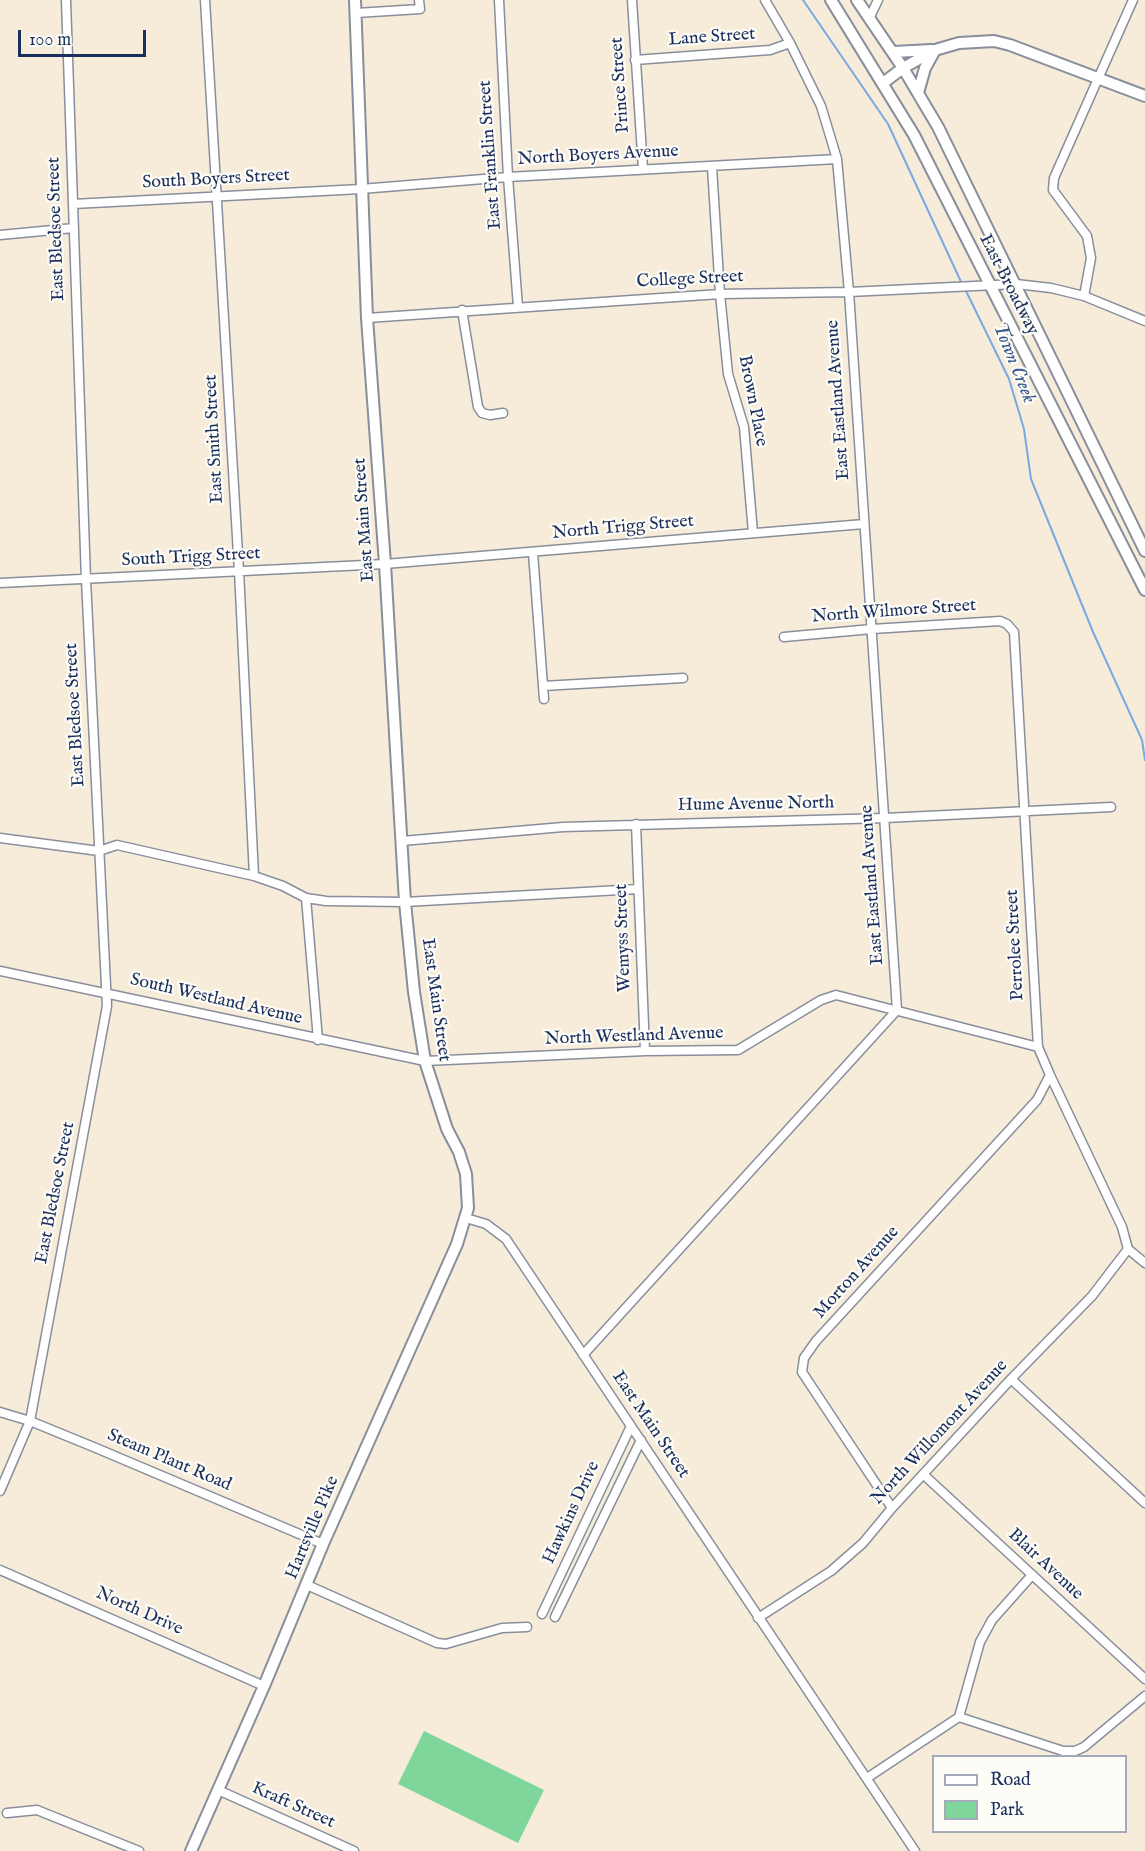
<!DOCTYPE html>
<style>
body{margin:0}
#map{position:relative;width:1145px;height:1851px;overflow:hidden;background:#f6ecd9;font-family:"IM FELL English",serif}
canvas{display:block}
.legend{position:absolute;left:932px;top:1755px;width:195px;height:78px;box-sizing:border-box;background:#fdfcf7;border:2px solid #a3aaba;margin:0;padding:8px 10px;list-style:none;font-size:18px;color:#1b2f5e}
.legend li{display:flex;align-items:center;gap:12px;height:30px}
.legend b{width:30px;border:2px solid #a3aaba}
.scale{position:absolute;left:18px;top:30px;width:128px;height:27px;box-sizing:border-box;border:3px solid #1b2f5e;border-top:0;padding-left:8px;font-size:18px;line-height:21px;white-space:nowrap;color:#1b2f5e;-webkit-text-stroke:4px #fdfcf7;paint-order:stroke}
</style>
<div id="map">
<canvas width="1145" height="1851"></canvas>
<ul class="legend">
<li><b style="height:8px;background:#fff"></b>Road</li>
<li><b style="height:16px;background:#7fd69b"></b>Park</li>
</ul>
<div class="scale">100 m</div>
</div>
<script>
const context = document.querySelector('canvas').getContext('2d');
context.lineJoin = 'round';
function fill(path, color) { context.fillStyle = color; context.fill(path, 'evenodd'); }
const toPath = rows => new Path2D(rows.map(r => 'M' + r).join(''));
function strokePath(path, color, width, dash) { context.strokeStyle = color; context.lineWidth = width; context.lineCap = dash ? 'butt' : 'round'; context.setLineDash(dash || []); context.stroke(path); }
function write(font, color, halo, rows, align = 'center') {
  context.font = font + ' "IM FELL English",serif'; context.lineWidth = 4.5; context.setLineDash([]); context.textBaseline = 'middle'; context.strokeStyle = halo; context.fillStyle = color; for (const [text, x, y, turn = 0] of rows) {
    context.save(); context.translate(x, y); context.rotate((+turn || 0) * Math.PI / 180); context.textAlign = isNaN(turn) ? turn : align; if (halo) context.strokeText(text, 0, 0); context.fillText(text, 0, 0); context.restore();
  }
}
const green = toPath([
 [424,1731,544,1790,518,1843,398,1784]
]);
const stream = toPath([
 [803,0,888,124,962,284],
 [965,289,1009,379,1024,429,1031,479,1093,632,1142,740,1145,760]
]);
const minor = toPath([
 [205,0,239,571,254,876],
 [499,0,508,177,518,307],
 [632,0,643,169],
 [356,13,420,9,419,0],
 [869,19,878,0],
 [635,60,770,50,790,43],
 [712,167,720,294,728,374,744,427,753,533],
 [73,204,361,189,508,177,837,159],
 [0,235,74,228],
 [1084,296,1091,258,1087,236,1053,190,1054,178,1133,0],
 [462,310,478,407,482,413,490,415,503,413],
 [367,318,720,294,849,292,1016,284,1051,288,1084,296,1145,321],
 [533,553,544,699],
 [0,583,385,564,864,524],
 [784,637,872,629,1000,621,1007,624,1014,632,1038,1047,1050,1075,1122,1227,1128,1249],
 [543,686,683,678],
 [636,824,645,1051],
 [0,838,99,851,117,845,254,876,283,886,306,898,326,901,405,902,638,889],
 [402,841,563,827,885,818,1111,807],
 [306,898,318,1040],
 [0,971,425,1061,645,1051,738,1050,821,1000,836,995,1038,1047],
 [466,1218,486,1224,506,1239,915,1851],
 [1128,1249,1145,1263],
 [583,1355,897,1010,849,292,837,159,821,106,790,43,765,0],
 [1011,1379,1145,1503],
 [0,1412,30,1421,96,1448,323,1544],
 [924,1475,1145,1679],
 [0,1491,30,1421,107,1006,86,580,66,0],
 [892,1508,802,1372,804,1358,816,1341,1037,1100,1050,1075],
 [0,1570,264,1686],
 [307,1585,437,1643,446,1644,502,1628,527,1627],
 [542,1614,631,1426],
 [555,1617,641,1440],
 [758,1618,831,1571,863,1543,892,1508,1011,1379,1092,1296,1128,1249],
 [959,1717,980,1642,992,1620,1032,1575],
 [867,1778,959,1717,1063,1751,1075,1751,1084,1747,1145,1696],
 [218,1790,354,1851],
 [7,1813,37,1810,139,1851]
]);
const major = toPath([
 [831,0,914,135,1145,590],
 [857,0,903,68,938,127,1145,551],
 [893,52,932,50],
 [883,83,903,68,935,50,959,43,994,41,1010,45,1145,96],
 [918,93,925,68,935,50],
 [191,1851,264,1686,323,1544,457,1244,468,1208,466,1174,459,1152,447,1129,425,1061,414,992,405,902,385,564,367,318,355,0]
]);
const streetNames = [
 ["Lane Street",712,38,-4],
 ["Prince Street",621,85,-94],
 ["East Franklin Street",491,155,-94],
 ["North Boyers Avenue",598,156,-3],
 ["South Boyers Street",216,180,-3],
 ["East Bledsoe Street",57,229,-92],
 ["College Street",690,280,-3],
 ["East Broadway",1008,285,63],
 ["East Eastland Avenue",839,400,-94],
 ["Brown Place",752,401,79],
 ["East Smith Street",215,439,-93],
 ["East Main Street",365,520,-94],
 ["North Trigg Street",623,528,-5],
 ["South Trigg Street",191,558,-3],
 ["North Wilmore Street",894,612,-4],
 ["East Bledsoe Street",76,715,-93],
 ["Hume Avenue North",756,805,-1],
 ["East Eastland Avenue",873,885,-94],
 ["Wemyss Street",624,938,-92],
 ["Perrolee Street",1016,945,-93],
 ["South Westland Avenue",216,1000,13],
 ["East Main Street",435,1000,82],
 ["North Westland Avenue",634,1037,-2],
 ["East Bledsoe Street",56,1193,-79],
 ["Morton Avenue",857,1273,-48],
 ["East Main Street",650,1425,56],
 ["North Willomont Avenue",940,1433,-47],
 ["Steam Plant Road",169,1461,23],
 ["Hawkins Drive",572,1513,-65],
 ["Hartsville Pike",313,1528,-67],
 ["Blair Avenue",1045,1565,43],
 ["North Drive",139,1612,24],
 ["Kraft Street",293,1806,24]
];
const waterNames = [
 ["Town Creek",1013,363,68]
];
fill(green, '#7fd69b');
strokePath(stream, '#77a9e3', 2);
strokePath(minor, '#888e9c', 11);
strokePath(major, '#888e9c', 14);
strokePath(minor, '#fff', 8);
strokePath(major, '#fff', 10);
write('18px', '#1b2f5e', '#fdfcf7', streetNames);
write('italic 20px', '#3b5a8d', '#fdfcf7', waterNames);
</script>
